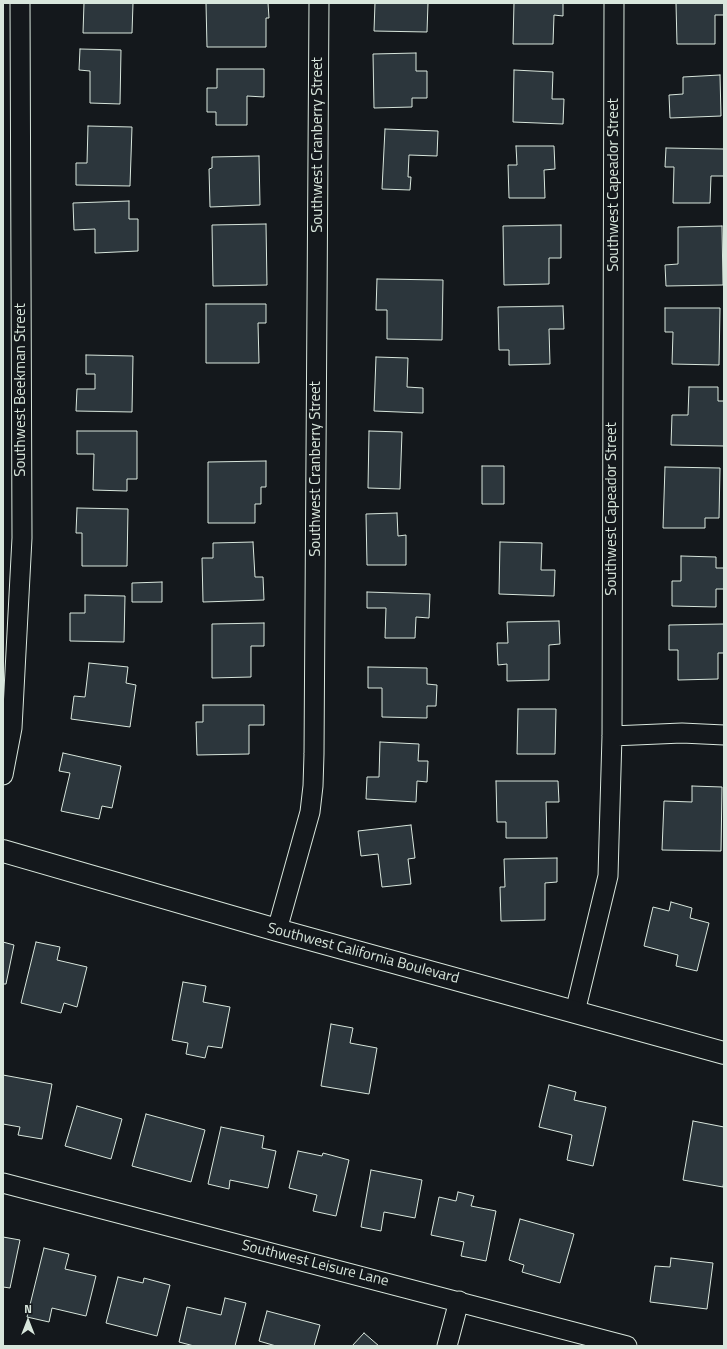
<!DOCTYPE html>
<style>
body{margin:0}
#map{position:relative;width:727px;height:1349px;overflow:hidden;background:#14181c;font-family:"Titillium Web",sans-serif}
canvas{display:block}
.frame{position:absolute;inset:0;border:4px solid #d8e6dc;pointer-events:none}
.north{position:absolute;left:8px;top:1301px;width:40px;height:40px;-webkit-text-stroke:3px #14181c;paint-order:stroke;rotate:0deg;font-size:11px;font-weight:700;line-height:16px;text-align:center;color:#d8e6dc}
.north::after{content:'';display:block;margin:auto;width:14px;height:18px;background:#d8e6dc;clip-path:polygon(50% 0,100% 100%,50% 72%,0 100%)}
</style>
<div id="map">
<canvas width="727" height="1349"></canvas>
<div class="frame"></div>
<div class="north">N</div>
</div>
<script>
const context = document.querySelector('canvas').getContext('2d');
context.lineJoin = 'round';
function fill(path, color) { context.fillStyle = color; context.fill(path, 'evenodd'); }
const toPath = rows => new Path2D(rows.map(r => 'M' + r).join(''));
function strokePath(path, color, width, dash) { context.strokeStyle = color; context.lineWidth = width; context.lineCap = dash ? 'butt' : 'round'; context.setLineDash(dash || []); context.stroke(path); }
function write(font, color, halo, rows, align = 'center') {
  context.font = font + ' "Titillium Web",sans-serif'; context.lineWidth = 3; context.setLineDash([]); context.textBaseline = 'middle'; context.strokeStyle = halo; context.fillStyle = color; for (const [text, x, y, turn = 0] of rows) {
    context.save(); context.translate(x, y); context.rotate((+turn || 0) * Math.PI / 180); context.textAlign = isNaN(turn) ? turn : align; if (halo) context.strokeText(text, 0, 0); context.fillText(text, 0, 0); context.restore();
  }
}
const building = toPath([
 [84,3,133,3,132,33,83,33,84,3],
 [206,3,268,3,269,18,266,18,266,47,207,47,206,3],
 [375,3,428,3,427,32,374,31,375,3],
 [514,3,563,3,563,16,554,15,553,44,513,44,514,3],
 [676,3,724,3,724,15,715,15,715,44,677,44,676,3],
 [80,49,121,50,120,104,90,103,90,71,79,70,80,49],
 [416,53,416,71,427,71,427,98,412,98,412,107,374,108,373,54,416,53],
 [217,69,264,69,264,97,247,96,247,125,216,125,216,112,207,112,207,88,217,88,217,69],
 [514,70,553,72,552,99,564,99,563,124,513,122,514,70],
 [720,75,721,116,670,118,669,95,683,94,683,77,720,75],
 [88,126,132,127,130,186,76,185,76,163,87,163,88,126],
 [385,129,438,131,437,156,409,155,408,177,411,177,410,190,382,189,385,129],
 [516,146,554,146,555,169,544,170,545,198,509,198,508,165,517,165,516,146],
 [666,148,724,149,724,176,711,176,710,203,673,203,674,167,665,167,666,148],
 [259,156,260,205,210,207,209,169,212,168,212,157,259,156],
 [129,201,129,219,138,219,138,251,95,253,95,229,74,230,73,203,129,201],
 [266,224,267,285,213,286,212,225,266,224],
 [561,225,561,258,549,258,549,284,504,285,503,226,561,225],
 [722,226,723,285,666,286,665,265,678,264,678,227,722,226],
 [377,279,443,280,442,340,387,339,387,310,376,310,377,279],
 [206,304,266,304,266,323,258,323,259,363,206,363,206,304],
 [563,306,564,329,549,329,550,364,509,365,509,350,499,350,498,307,563,306],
 [665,308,720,308,719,365,672,364,673,332,665,332,665,308],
 [86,355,133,356,132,412,76,411,77,389,95,389,95,374,86,374,86,355],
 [376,357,408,358,407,387,423,388,423,413,374,411,376,357],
 [689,387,718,387,718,401,724,401,724,446,671,445,672,415,688,415,689,387],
 [77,431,137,431,137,479,127,479,127,491,93,490,94,454,77,454,77,431],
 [369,431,402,432,400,489,368,488,369,431],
 [266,461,266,487,261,487,261,504,255,504,255,523,208,523,208,462,266,461],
 [482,466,504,466,504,504,482,504,482,466],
 [665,467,720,468,719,518,705,518,705,528,663,528,665,467],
 [77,508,128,509,127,566,82,566,82,533,76,533,77,508],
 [397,513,398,536,406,535,406,565,367,565,366,514,397,513],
 [253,542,255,577,263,577,264,600,203,602,202,558,213,558,213,543,253,542],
 [500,542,542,543,541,570,555,570,554,596,499,594,500,542],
 [681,556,716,557,716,568,724,568,724,589,716,589,716,607,672,606,672,581,681,581,681,556],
 [162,582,162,602,132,602,132,583,162,582],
 [367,592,430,594,429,618,416,617,415,638,385,638,386,608,367,608,367,592],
 [85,595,125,596,124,642,70,641,70,613,85,613,85,595],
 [559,621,560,644,549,645,549,680,507,681,507,664,498,665,497,643,508,643,507,622,559,621],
 [264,623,264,646,251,646,251,677,212,678,212,624,264,623],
 [724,624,724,653,718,653,718,679,678,680,678,650,669,650,669,625,724,624],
 [89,663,128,667,126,683,136,685,130,727,71,719,74,696,85,697,89,663],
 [368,667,427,668,427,684,437,685,436,706,427,706,427,718,382,717,382,688,368,688,368,667],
 [203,705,264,705,264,725,249,725,249,754,197,755,196,722,203,722,203,705],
 [518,709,556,709,555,754,517,754,518,709],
 [380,742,419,744,418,761,428,761,427,782,417,781,416,802,366,799,367,777,379,777,380,742],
 [63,753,121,766,112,808,102,806,99,819,61,811,70,773,59,771,63,753],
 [496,781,558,781,559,802,546,802,547,838,506,838,506,822,497,822,496,781],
 [692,786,722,787,721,851,662,850,664,801,692,802,692,786],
 [411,825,415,858,408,859,411,884,382,887,378,854,361,856,358,831,411,825],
 [557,858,557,882,545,883,545,920,501,921,500,887,505,887,504,859,557,858],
 [671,902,692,908,690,918,709,923,697,971,676,966,678,955,644,946,653,907,669,911,671,902],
 [3,942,14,945,6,984,3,984,3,942],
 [36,942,60,947,57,960,87,967,77,1007,64,1003,61,1013,21,1003,36,942],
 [183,982,206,986,203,1002,230,1007,222,1048,208,1046,205,1058,186,1054,188,1043,172,1040,183,982],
 [331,1024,353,1028,350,1043,377,1048,369,1094,321,1086,331,1024],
 [3,1075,52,1084,42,1139,18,1135,20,1127,3,1124,3,1075],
 [549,1085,576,1092,574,1100,606,1107,593,1166,567,1160,572,1135,539,1127,549,1085],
 [77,1106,122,1119,111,1159,65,1146,77,1106],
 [146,1114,205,1130,191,1182,132,1166,146,1114],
 [693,1121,724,1127,724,1180,723,1187,683,1180,693,1121],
 [221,1127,264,1136,262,1148,276,1151,268,1188,230,1180,229,1189,208,1184,221,1127],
 [298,1151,322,1156,323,1153,349,1160,336,1216,313,1211,317,1195,289,1188,298,1151],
 [371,1170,422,1180,415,1218,384,1212,381,1231,361,1227,371,1170],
 [458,1192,474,1196,471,1206,496,1211,486,1261,461,1256,464,1242,431,1235,439,1197,456,1201,458,1192],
 [520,1219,574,1234,560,1283,522,1272,524,1265,509,1260,520,1219],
 [3,1237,20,1240,10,1288,3,1287,3,1237],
 [44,1248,69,1254,65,1269,96,1276,86,1316,52,1308,49,1322,27,1317,44,1248],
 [671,1258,713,1263,707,1309,650,1302,655,1266,670,1267,671,1258],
 [118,1277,143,1283,144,1278,170,1285,157,1336,106,1323,118,1277],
 [225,1298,246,1303,235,1346,194,1346,179,1342,187,1307,221,1315,225,1298],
 [267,1311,320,1325,314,1346,276,1346,259,1341,267,1311],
 [364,1333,379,1346,352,1346,364,1333]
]);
const minor = toPath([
 [612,736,682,733,724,735],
 [3,775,12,728,22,538,20,3],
 [277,930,310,812,313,786,314,754,319,3],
 [575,1012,608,876,609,840,612,736,614,3],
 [3,1183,627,1346],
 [447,1346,459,1301]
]);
const tertiary = toPath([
 [3,851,277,930,724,1053]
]);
const streetNames = [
 ["Southwest Cranberry Street",318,145,-90],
 ["Southwest Capeador Street",614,185,-90],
 ["Southwest Beekman Street",21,390,-90],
 ["Southwest Cranberry Street",316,469,-90],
 ["Southwest Capeador Street",612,509,-90],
 ["Southwest California Boulevard",363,954,15],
 ["Southwest Leisure Lane",315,1264,14]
];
fill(building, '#2c363c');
strokePath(building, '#d8e6dc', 1);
strokePath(minor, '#d8e6dc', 21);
strokePath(tertiary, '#d8e6dc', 24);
strokePath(minor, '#14181c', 19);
strokePath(tertiary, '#14181c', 22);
write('15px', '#d8e6dc', '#14181c', streetNames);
</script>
